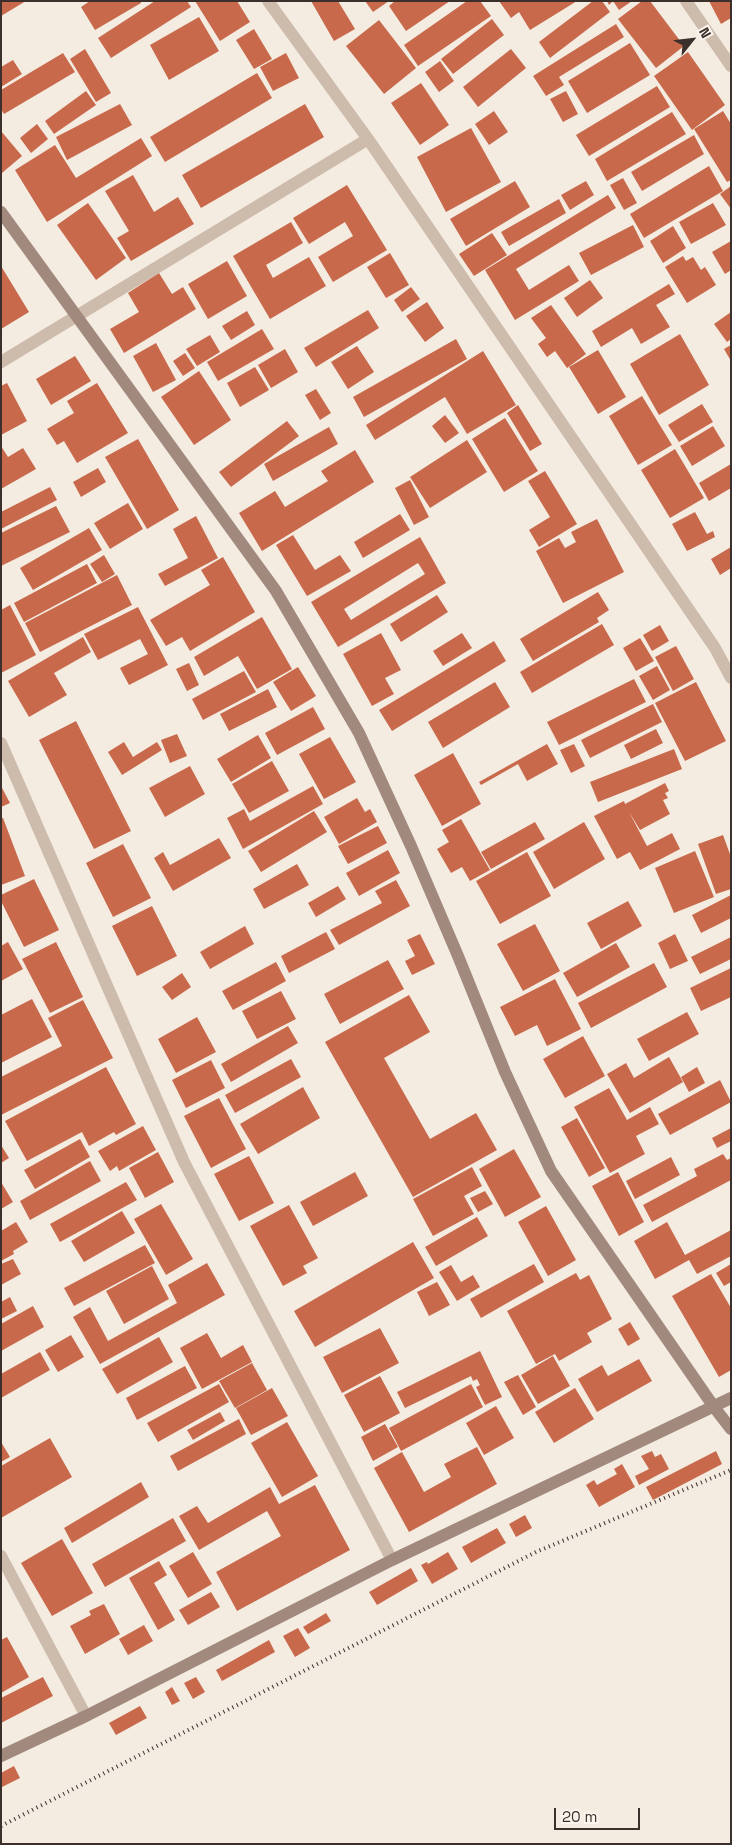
<!DOCTYPE html>
<style>
body{margin:0}
#map{position:relative;width:732px;height:1845px;overflow:hidden;background:#f4ebe1;font-family:"Space Grotesk",sans-serif}
canvas{display:block}
.frame{position:absolute;inset:0;border:2px solid #3b302b;pointer-events:none}
.north{position:absolute;left:667px;top:15px;width:50px;height:50px;-webkit-text-stroke:4px #fbf5ee;paint-order:stroke;rotate:61deg;font-size:14px;font-weight:700;line-height:20px;text-align:center;color:#3b302b}
.north::after{content:'';display:block;margin:auto;width:18px;height:22px;background:#3b302b;clip-path:polygon(50% 0,100% 100%,50% 72%,0 100%)}
.scale{position:absolute;left:554px;top:1808px;width:86px;height:22px;box-sizing:border-box;border:2px solid #3b302b;border-top:0;padding-left:6px;font-size:15px;line-height:18px;white-space:nowrap;color:#3b302b;-webkit-text-stroke:4px #fbf5ee;paint-order:stroke}
</style>
<div id="map">
<canvas width="732" height="1845"></canvas>
<div class="frame"></div>
<div class="north">N</div>
<div class="scale">20 m</div>
</div>
<script>
const context = document.querySelector('canvas').getContext('2d');
context.lineJoin = 'round';
function fill(path, color) { context.fillStyle = color; context.fill(path, 'evenodd'); }
const toPath = rows => new Path2D(rows.map(r => 'M' + r).join(''));
function strokePath(path, color, width, dash) { context.strokeStyle = color; context.lineWidth = width; context.lineCap = dash ? 'butt' : 'round'; context.setLineDash(dash || []); context.stroke(path); }
const building = toPath([
 [1,1,26,1,1,16],
 [90,1,141,1,141,3,95,30,81,7],
 [155,1,187,1,191,7,111,58,98,38],
 [195,1,237,1,250,22,220,41],
 [311,1,338,1,355,29,334,41],
 [365,1,389,1,373,12],
 [395,1,450,1,406,31,389,6],
 [467,1,480,1,491,16,418,66,404,45],
 [499,1,577,1,530,30,519,12,511,18],
 [593,1,602,1,610,12,550,58,539,42],
 [607,1,632,1,619,10,613,1,609,5],
 [642,1,650,1,684,46,656,68,618,19],
 [709,1,731,1,731,18,721,24],
 [199,17,219,51,169,80,150,45],
 [492,19,504,35,453,74,441,59],
 [379,20,416,68,384,94,346,46],
 [616,24,624,37,559,77,564,85,546,96,533,76],
 [254,29,272,59,254,69,236,40],
 [630,43,650,75,587,113,568,81],
 [85,49,111,93,96,102,70,59],
 [511,49,526,68,478,107,463,87],
 [688,52,725,105,692,130,654,76],
 [63,53,75,72,4,114,1,109,1,90],
 [286,53,299,78,273,91,260,67],
 [13,60,22,74,1,87,1,67],
 [440,61,454,81,439,92,425,72],
 [257,73,272,98,165,162,150,137],
 [421,83,449,125,420,145,391,103],
 [657,86,670,107,589,156,576,135],
 [86,91,96,105,54,134,45,121],
 [566,91,578,114,563,122,550,99],
 [120,104,132,125,67,160,56,137],
 [305,104,324,137,201,208,182,175],
 [494,111,508,132,489,145,475,124],
 [723,111,731,124,731,180,727,182,694,129],
 [672,112,686,134,607,181,595,159],
 [37,124,48,139,31,153,20,138],
 [471,128,501,182,446,212,417,157],
 [1,131,22,156,2,173,1,172],
 [694,135,704,154,642,191,631,172],
 [141,138,152,156,47,222,15,170,55,145,76,178],
 [709,166,723,191,644,238,630,214],
 [133,175,154,212,178,197,194,224,131,261,117,238,129,231,105,191],
 [623,178,637,203,624,210,610,185],
 [515,181,530,207,466,246,450,219],
 [586,181,594,195,570,210,561,195],
 [347,185,387,250,333,282,318,257,353,236,345,222,309,244,293,218],
 [731,186,731,209,720,194],
 [608,195,616,208,516,269,529,290,569,265,579,281,515,320,485,270],
 [559,199,566,213,509,246,501,232],
 [88,203,126,258,96,280,57,225],
 [713,203,726,225,691,244,679,222],
 [291,222,303,243,266,265,273,278,309,257,326,286,270,319,233,256],
 [633,225,644,247,591,275,579,253],
 [673,226,686,248,663,263,650,241],
 [492,233,507,255,474,276,459,254],
 [731,241,731,270,725,274,712,252],
 [390,253,409,285,386,298,367,267],
 [683,256,686,261,693,257,701,270,705,267,716,285,687,303,665,267],
 [227,261,247,296,208,319,188,284],
 [1,266,29,312,1,329],
 [159,273,172,294,183,287,196,309,124,353,110,329,139,312,128,293],
 [590,280,603,298,577,317,564,298],
 [669,284,675,294,656,305,670,327,641,344,632,328,601,347,592,331],
 [411,287,420,299,402,312,394,300],
 [427,302,444,328,425,342,406,316],
 [551,305,586,354,567,368,555,351,547,357,538,344,546,338,531,318],
 [368,310,379,328,316,367,304,348],
 [247,311,255,325,231,340,222,326],
 [731,312,731,339,727,342,714,324],
 [262,329,274,349,218,381,207,362],
 [680,334,709,385,659,415,630,364],
 [210,335,220,352,197,366,186,349],
 [456,339,467,359,364,417,353,397],
 [156,343,176,380,153,392,133,356],
 [731,345,731,361,724,349],
 [357,346,374,372,348,389,331,362],
 [285,349,298,372,271,388,258,365],
 [598,350,626,397,598,414,569,367],
 [483,351,516,405,467,434,445,397,375,440,366,425],
 [185,353,195,368,183,376,173,361],
 [75,356,91,381,51,405,36,379],
 [255,367,269,390,240,407,227,383],
 [199,371,231,420,194,445,161,397],
 [7,383,27,421,1,435,1,386],
 [97,383,128,433,77,463,64,441,57,445,47,429,74,413,67,401],
 [316,389,331,413,320,420,305,395],
 [642,396,672,445,638,465,609,416],
 [702,404,713,422,679,442,668,425],
 [518,405,542,444,530,451,507,413],
 [445,415,459,433,445,443,432,426],
 [505,418,538,471,504,492,472,439],
 [287,421,299,436,231,487,219,472],
 [713,426,725,446,692,466,680,446],
 [329,427,338,444,273,481,264,464],
 [138,439,179,510,147,529,105,457],
 [467,440,487,472,430,508,410,477],
 [1,446,8,457,23,448,36,469,1,489],
 [675,449,704,498,670,518,641,470],
 [355,450,374,482,262,551,239,513,275,491,285,507,328,481,321,471],
 [731,464,731,488,709,501,699,483],
 [98,468,106,482,81,497,73,482],
 [545,471,577,524,539,547,529,530,550,517,528,481],
 [410,480,429,517,414,525,395,488],
 [50,487,57,500,1,529,1,512],
 [128,503,143,529,110,549,94,523],
 [56,506,70,532,1,566,1,533],
 [695,512,707,534,713,531,715,537,687,551,672,524],
 [400,514,410,530,363,558,354,542],
 [196,516,218,558,165,586,158,574,188,558,173,529],
 [597,519,624,572,563,603,536,551,559,538,565,548,576,542,571,532],
 [89,528,102,550,33,590,20,568],
 [293,535,315,570,340,555,351,571,307,596,276,545],
 [420,537,446,583,338,647,311,602],
 [418,563,425,574,351,620,344,609],
 [731,547,731,568,720,575,711,559],
 [104,555,115,574,102,582,90,564],
 [223,557,255,612,190,651,182,637,166,646,150,620,210,585,201,570],
 [87,564,97,583,24,622,14,603],
 [117,575,132,605,40,652,25,623],
 [598,592,609,610,597,618,599,622,533,661,520,639],
 [437,595,448,612,401,642,390,624],
 [10,605,36,655,1,673,1,610],
 [138,607,168,665,129,685,120,668,148,654,140,639,98,660,84,634],
 [262,617,292,669,257,689,238,656,204,676,194,657],
 [602,624,614,645,532,693,520,672],
 [660,625,669,641,652,651,643,635],
 [381,633,401,670,385,678,394,694,372,706,343,654],
 [462,633,472,648,443,666,433,651],
 [83,637,91,652,54,673,67,695,29,717,8,681],
 [640,638,654,661,636,671,623,648],
 [494,641,506,661,392,731,379,710],
 [676,646,694,679,673,691,655,657],
 [189,663,199,685,187,691,176,669],
 [657,666,670,690,653,700,639,676],
 [298,667,316,696,291,711,273,682],
 [244,671,256,692,203,720,192,699],
 [634,679,646,702,559,745,547,722],
 [495,682,510,707,443,748,428,722],
 [696,682,726,741,685,761,655,703],
 [268,689,277,707,229,731,220,714],
 [653,704,662,722,590,758,581,740],
 [313,707,325,729,277,755,265,733],
 [76,721,131,831,94,849,39,740],
 [656,729,663,743,631,759,624,745],
 [177,734,187,756,170,763,161,740],
 [258,735,271,758,231,782,217,759],
 [330,737,356,782,324,799,299,754],
 [124,742,133,757,157,742,162,750,122,775,108,752],
 [547,744,558,764,527,781,518,764,481,785,479,782],
 [574,744,585,766,571,773,560,750],
 [674,749,682,769,598,802,590,782],
 [453,753,481,804,442,826,414,775],
 [272,761,289,791,249,813,232,784],
 [190,766,205,794,165,817,149,788],
 [665,783,669,791,665,793,668,798,663,800,670,814,640,830,629,812,647,846,672,833,680,849,640,870,630,852,617,859,594,816,624,801,625,804],
 [1,786,10,803,1,807],
 [313,786,323,804,243,849,227,818,244,809,250,821],
 [357,798,365,812,370,809,377,822,339,844,324,817],
 [314,811,327,832,261,872,248,851],
 [1,818,3,818,25,876,1,885],
 [461,819,490,870,470,881,462,867,451,873,437,849,449,842,442,830],
 [535,822,545,839,491,869,481,852],
 [584,822,605,859,554,889,533,852],
 [378,826,387,843,348,864,338,846],
 [723,835,731,857,731,889,716,894,698,844],
 [219,838,231,858,173,891,154,858,163,852,170,865],
 [123,844,151,898,113,917,86,863],
 [388,850,400,873,359,896,346,873],
 [695,851,714,897,674,913,655,868],
 [527,852,551,896,500,924,476,881],
 [297,864,309,885,264,909,253,889],
 [34,879,59,930,24,947,1,901,1,895],
 [396,880,410,906,339,945,330,930,382,903,375,891],
 [338,886,346,899,316,917,308,903],
 [731,895,731,918,701,933,692,915],
 [628,901,642,926,601,949,587,923],
 [152,906,177,956,137,976,112,926],
 [535,924,560,971,523,991,497,944],
 [245,926,254,944,210,969,200,952],
 [326,932,335,949,289,973,281,956],
 [420,934,435,964,412,975,405,961,415,956,407,940],
 [675,934,688,961,670,969,658,943],
 [731,937,731,959,700,974,691,957],
 [8,942,23,969,1,981,1,946],
 [56,942,83,997,50,1013,22,959],
 [616,943,630,967,577,997,563,973],
 [388,960,404,989,340,1024,324,994],
 [276,962,286,981,233,1010,222,991],
 [654,963,667,987,591,1028,578,1003],
 [731,968,731,997,701,1011,690,988],
 [182,973,191,987,172,1000,162,987],
 [555,979,581,1029,547,1046,537,1025,515,1036,500,1007],
 [281,991,296,1019,257,1039,242,1011],
 [409,995,430,1032,384,1058,430,1139,476,1113,497,1150,413,1197,325,1042],
 [32,999,52,1037,1,1063,1,1015],
 [83,1000,113,1058,1,1115,1,1077,62,1046,48,1018],
 [687,1012,699,1034,649,1061,637,1039],
 [197,1017,216,1052,176,1073,158,1039],
 [288,1026,298,1043,231,1082,221,1064],
 [583,1036,605,1076,565,1098,543,1059],
 [669,1057,683,1082,630,1113,607,1074,626,1063,634,1078],
 [291,1059,301,1077,235,1113,225,1095],
 [211,1060,225,1088,186,1108,172,1080],
 [106,1067,136,1124,116,1135,114,1132,89,1146,82,1132,27,1161,5,1121],
 [697,1067,705,1083,689,1092,681,1077],
 [720,1080,731,1102,670,1135,658,1114],
 [303,1087,320,1118,258,1154,240,1124],
 [609,1088,627,1120,650,1107,659,1124,636,1136,645,1154,610,1173,574,1107],
 [219,1098,246,1149,211,1168,184,1116],
 [577,1118,605,1168,589,1177,561,1127],
 [143,1126,156,1150,119,1171,117,1166,110,1171,98,1151],
 [731,1128,731,1141,717,1148,712,1138],
 [80,1139,90,1157,35,1189,24,1170],
 [1,1145,9,1158,1,1163],
 [514,1149,541,1197,505,1217,479,1169],
 [158,1152,174,1182,145,1198,129,1168],
 [723,1154,727,1160,731,1158,731,1180,652,1222,643,1205,697,1176,694,1169],
 [249,1156,274,1203,239,1221,214,1174],
 [671,1157,680,1175,635,1199,626,1181],
 [90,1161,101,1181,30,1220,20,1201],
 [472,1167,482,1186,464,1196,474,1214,433,1236,413,1199],
 [355,1172,368,1196,313,1226,300,1202],
 [618,1172,644,1222,619,1236,592,1186],
 [1,1182,13,1202,1,1209],
 [126,1182,137,1200,60,1242,50,1224],
 [485,1191,493,1204,478,1212,470,1198],
 [161,1204,193,1259,166,1275,134,1219],
 [289,1205,318,1258,303,1266,307,1273,283,1286,250,1226],
 [546,1206,576,1260,548,1276,518,1222],
 [122,1211,135,1233,84,1262,71,1241],
 [477,1217,488,1236,436,1266,425,1247],
 [16,1222,28,1242,13,1251,14,1254,1,1261,1,1231],
 [667,1222,685,1255,731,1230,731,1256,697,1274,689,1260,655,1279,634,1241],
 [413,1242,434,1278,315,1347,294,1311],
 [145,1245,155,1263,74,1306,64,1288],
 [13,1259,21,1274,1,1285,1,1264],
 [207,1263,225,1295,100,1364,73,1317,90,1307,108,1341,177,1303,168,1285],
 [534,1264,544,1282,481,1318,470,1299],
 [731,1264,731,1282,724,1286,716,1273],
 [451,1265,461,1282,473,1275,480,1287,457,1301,439,1272],
 [152,1266,169,1299,124,1324,106,1291],
 [576,1273,580,1280,589,1275,612,1319,587,1333,592,1342,559,1361,555,1354,536,1364,507,1311],
 [711,1274,731,1308,731,1370,719,1377,672,1296],
 [437,1282,450,1305,429,1316,417,1292],
 [10,1297,17,1311,1,1319,1,1302],
 [33,1306,44,1327,1,1351,1,1324],
 [630,1322,640,1339,628,1346,618,1329],
 [380,1328,399,1363,342,1393,323,1357],
 [207,1333,221,1358,243,1345,252,1362,202,1389,180,1348],
 [71,1335,84,1357,58,1372,45,1350],
 [159,1337,173,1362,117,1394,102,1369],
 [480,1351,502,1397,485,1405,476,1387,480,1385,477,1379,473,1381,471,1376,405,1408,397,1392],
 [40,1352,50,1370,1,1398,1,1374],
 [553,1356,570,1386,538,1404,521,1375],
 [639,1359,652,1381,597,1412,578,1379,602,1365,608,1376],
 [252,1363,267,1390,235,1408,219,1381],
 [185,1366,197,1388,137,1420,126,1398],
 [518,1375,536,1407,523,1415,504,1382],
 [380,1376,400,1413,364,1432,344,1395],
 [219,1384,229,1402,158,1442,147,1423],
 [471,1384,483,1407,401,1451,389,1428],
 [272,1388,288,1416,251,1435,236,1408],
 [575,1388,594,1419,554,1443,535,1412],
 [496,1406,514,1438,484,1455,466,1423],
 [220,1412,225,1421,193,1440,187,1430],
 [239,1419,246,1434,178,1471,170,1456],
 [287,1422,318,1476,282,1497,251,1443],
 [385,1424,398,1447,373,1461,361,1437],
 [50,1438,72,1477,1,1518,1,1466],
 [1,1442,10,1457,1,1462],
 [477,1447,497,1484,409,1532,374,1468,402,1452,424,1492,451,1477,444,1464],
 [652,1451,655,1457,661,1454,669,1469,639,1485,635,1476,649,1469,641,1456],
 [716,1451,722,1464,653,1500,646,1487],
 [622,1464,635,1487,599,1507,586,1485,594,1480,597,1485,617,1474,614,1469],
 [141,1482,149,1497,72,1543,64,1528],
 [315,1485,350,1550,237,1611,216,1572,281,1536,267,1511,199,1550,179,1516,197,1506,208,1523,270,1487,279,1504],
 [525,1515,532,1528,516,1537,509,1524],
 [173,1518,186,1541,105,1587,92,1564],
 [497,1528,506,1543,471,1563,462,1547],
 [62,1539,93,1593,52,1616,21,1563],
 [193,1552,212,1584,188,1598,169,1566],
 [448,1552,458,1569,432,1584,421,1565,427,1562,428,1564],
 [159,1561,167,1575,154,1583,175,1620,158,1630,129,1578],
 [411,1568,418,1581,377,1605,369,1592],
 [211,1592,220,1607,188,1625,179,1610],
 [104,1604,120,1634,85,1654,70,1626,91,1615,89,1611],
 [326,1613,331,1621,308,1634,303,1627],
 [144,1625,153,1641,128,1655,119,1639],
 [298,1628,310,1648,295,1657,283,1636],
 [7,1637,29,1677,1,1693,1,1640],
 [269,1640,275,1652,222,1681,216,1670],
 [43,1677,53,1696,1,1723,1,1698],
 [196,1677,205,1692,193,1699,184,1683],
 [172,1687,180,1701,172,1705,165,1692],
 [140,1706,147,1718,116,1735,109,1723],
 [14,1766,20,1778,2,1787,1,1773]
]);
const minor = toPath([
 [268,1,368,139,715,648,731,678],
 [686,1,731,66],
 [1,362,368,139],
 [1,743,184,1162,392,1560],
 [1,1556,86,1716]
]);
const secondary = toPath([
 [1,212,276,591,359,733,411,846,458,956,505,1072,551,1171,714,1407,731,1429],
 [1,1756,86,1716,392,1560,731,1398]
]);
const rail = toPath([
 [1,1826,536,1552,731,1470]
]);
fill(building, '#c8694b');
strokePath(minor, '#cdbbac', 12);
strokePath(secondary, '#a18a7d', 12);
strokePath(rail, '#3b302b', 4, [1, 4]);
</script>
